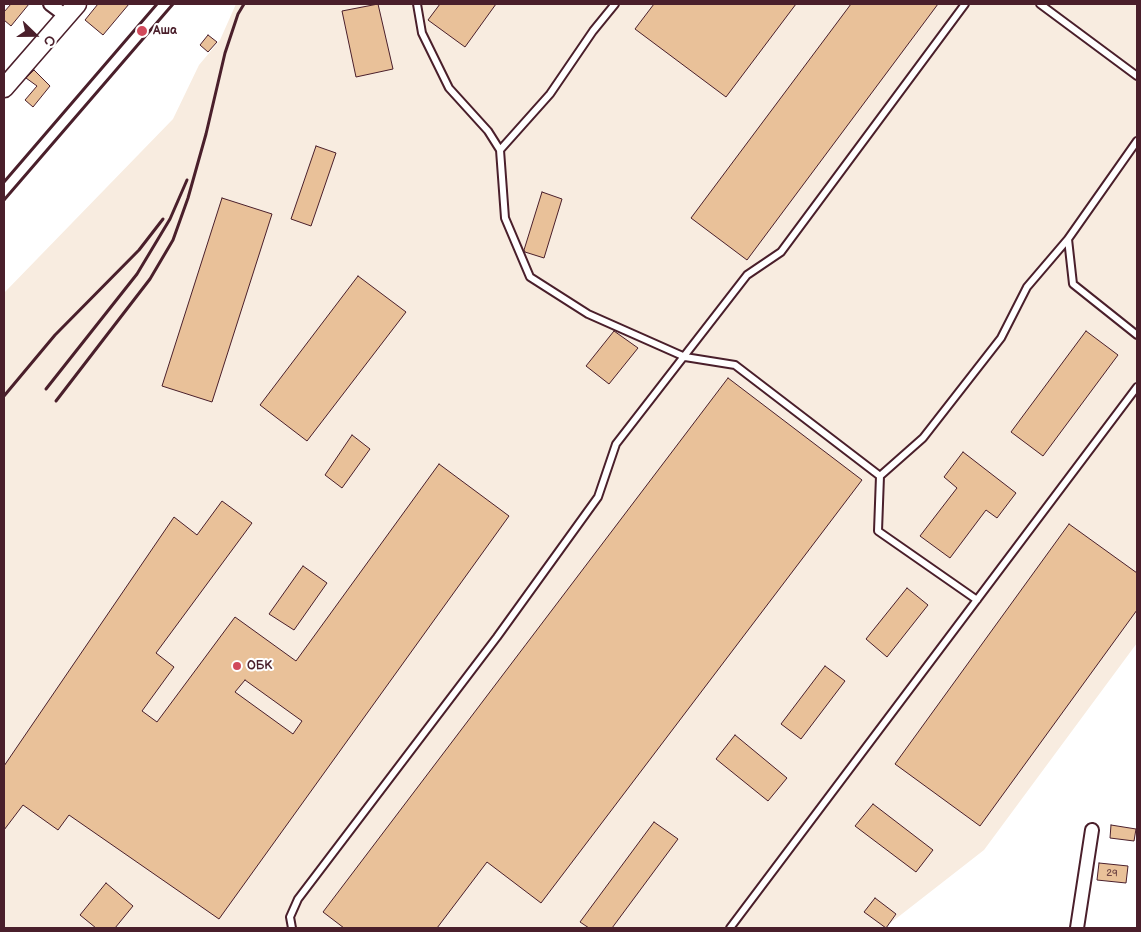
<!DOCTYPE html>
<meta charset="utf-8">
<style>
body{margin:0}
#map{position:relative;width:1141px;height:932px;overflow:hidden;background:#fff;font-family:"Balsamiq Sans",sans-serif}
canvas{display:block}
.frame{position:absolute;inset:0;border:5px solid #4a1f2b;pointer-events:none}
.north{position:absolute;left:10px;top:10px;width:50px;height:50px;-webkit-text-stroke:4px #fff;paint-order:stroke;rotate:112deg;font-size:14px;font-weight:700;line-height:20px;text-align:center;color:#4a1f2b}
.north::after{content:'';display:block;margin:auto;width:18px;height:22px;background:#4a1f2b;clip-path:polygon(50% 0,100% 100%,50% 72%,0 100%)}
</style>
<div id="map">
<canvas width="1141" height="932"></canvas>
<div class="frame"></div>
<div class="north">С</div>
</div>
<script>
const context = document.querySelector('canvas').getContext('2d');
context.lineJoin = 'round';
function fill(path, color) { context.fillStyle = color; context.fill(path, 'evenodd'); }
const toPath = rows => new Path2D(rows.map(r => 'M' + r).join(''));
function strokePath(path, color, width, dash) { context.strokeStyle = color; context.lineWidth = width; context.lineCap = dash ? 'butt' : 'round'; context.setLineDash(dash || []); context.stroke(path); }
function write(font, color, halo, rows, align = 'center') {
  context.font = font + ' "Balsamiq Sans",sans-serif'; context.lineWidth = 4; context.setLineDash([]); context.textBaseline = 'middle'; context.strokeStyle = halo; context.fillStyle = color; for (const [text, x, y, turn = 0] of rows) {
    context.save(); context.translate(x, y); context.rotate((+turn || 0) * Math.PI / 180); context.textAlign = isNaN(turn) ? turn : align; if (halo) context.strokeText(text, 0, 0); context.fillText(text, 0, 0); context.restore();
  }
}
const built = toPath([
 [236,4,1137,4,1137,643,984,850,884,928,4,928,4,293,173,119,199,65,220,40]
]);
const building = toPath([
 [11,4,29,4,11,26,4,20,4,12,11,4],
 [98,4,129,4,103,35,85,20,98,4],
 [378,4,393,69,356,77,342,11,378,4],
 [440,4,496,4,465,47,428,20,440,4],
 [654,4,796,4,726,97,635,29,654,4],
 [851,4,938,4,747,260,691,218,851,4],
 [208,35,217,42,208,52,200,45,208,35],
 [34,70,50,86,33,107,25,100,37,86,26,78,34,70],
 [316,146,336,153,311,226,291,219,316,146],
 [542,192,562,199,544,258,525,252,524,250,542,192],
 [222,198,272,214,212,402,162,386,222,198],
 [358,276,406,312,307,441,260,405,358,276],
 [614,331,638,348,609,384,586,366,614,331],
 [1086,331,1118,355,1043,456,1011,432,1086,331],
 [728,378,862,480,541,903,487,862,437,928,344,928,323,912,728,378],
 [352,435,370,449,342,488,325,475,352,435],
 [963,452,1016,493,997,518,986,510,950,558,920,536,957,488,944,477,963,452],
 [439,464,509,516,219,919,69,815,58,830,23,805,4,830,4,766,174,517,197,535,222,501,252,523,156,653,174,667,142,711,157,722,235,617,296,661,439,464],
 [245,680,302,721,293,734,235,692,245,680],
 [1069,524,1137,573,1137,610,980,826,895,764,1069,524],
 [303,566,327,583,294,630,269,614,303,566],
 [907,588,928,605,887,657,866,639,907,588],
 [825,666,845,681,801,739,781,724,825,666],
 [735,735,787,778,768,801,716,759,735,735],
 [873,804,933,850,916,872,855,826,873,804],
 [654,822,678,839,612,928,589,928,580,922,654,822],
 [1111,825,1136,829,1134,841,1110,838,1111,825],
 [1099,863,1128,866,1126,883,1097,880,1099,863],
 [106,883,133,906,115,928,96,928,80,915,106,883],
 [875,898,896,914,886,928,864,912,875,898]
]);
const lane = toPath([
 [417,4,422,33,449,88,488,131,500,150,505,218,530,277,588,314,685,357,735,365,880,476,878,531,977,600],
 [1040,4,1137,76],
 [1137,141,1068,239,1073,284,1137,335],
 [500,150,550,94,593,31,615,4],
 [880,476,923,438,1001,338,1027,287,1068,239],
 [292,928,290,917,298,899,497,637,598,497,616,444,747,275,781,252,965,4],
 [730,928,1137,387]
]);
const street = toPath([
 [50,4,66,16],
 [1077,928,1092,830]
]);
const secondary = toPath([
 [4,88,77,4]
]);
const rail = toPath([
 [4,182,157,4],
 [4,200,173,4],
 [46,389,137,274,170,219,187,180],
 [4,396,55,335,139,250,163,219],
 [56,401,150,279,173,240,188,198,206,134,225,53,238,14,244,4]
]);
const markers = [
 [142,31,6,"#d1495b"],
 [237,666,5,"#d1495b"]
];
const numberNames = [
 ["29",1112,873]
];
const poiNames = [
 ["Аша",153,31],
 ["ОБК",247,666]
];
fill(built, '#f8ece0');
fill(building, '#e9c199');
strokePath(building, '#4a1f2b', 1);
strokePath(lane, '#4a1f2b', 10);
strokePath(street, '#4a1f2b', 16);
strokePath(secondary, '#4a1f2b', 21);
strokePath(lane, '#fff', 6);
strokePath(street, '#fff', 12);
strokePath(secondary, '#fff', 18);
strokePath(rail, '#4a1f2b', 3);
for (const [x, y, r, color] of markers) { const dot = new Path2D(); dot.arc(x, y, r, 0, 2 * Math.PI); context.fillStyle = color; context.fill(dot); strokePath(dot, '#fff', 2); }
write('10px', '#724846', null, numberNames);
write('bold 12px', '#4a1f2b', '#fff', poiNames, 'left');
</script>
